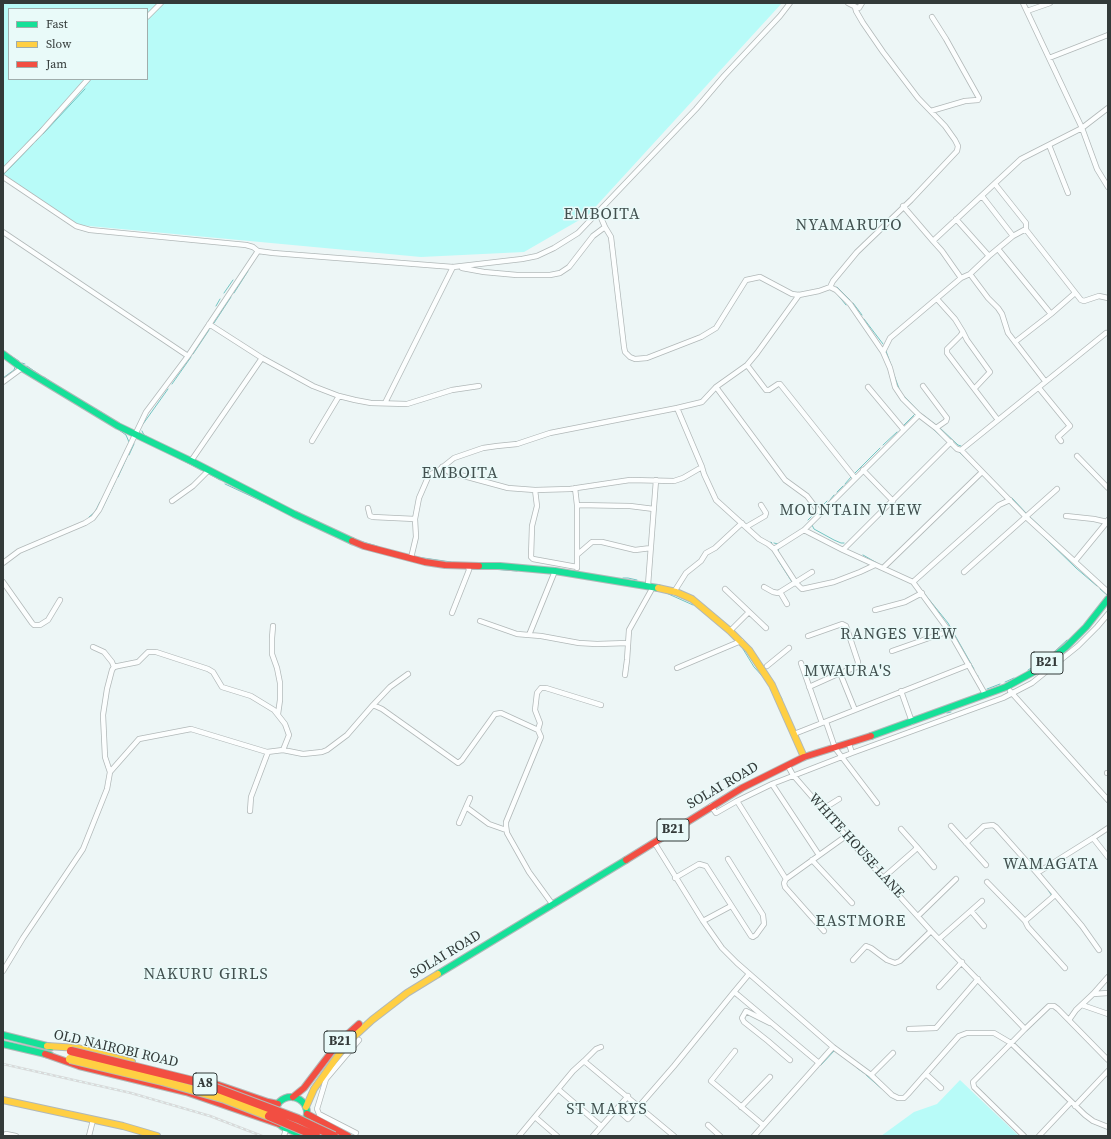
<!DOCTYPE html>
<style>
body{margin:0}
#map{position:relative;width:1111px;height:1139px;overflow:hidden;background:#edf6f6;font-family:"Source Serif 4",serif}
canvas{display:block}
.frame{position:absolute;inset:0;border:4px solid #333a39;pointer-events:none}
.legend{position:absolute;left:8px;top:8px;width:140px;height:72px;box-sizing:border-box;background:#e9faf9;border:1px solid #a0adac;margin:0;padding:5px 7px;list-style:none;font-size:12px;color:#333a39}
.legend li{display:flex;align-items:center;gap:8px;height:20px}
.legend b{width:20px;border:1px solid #a0adac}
</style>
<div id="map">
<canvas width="1111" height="1139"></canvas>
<div class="frame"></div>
<ul class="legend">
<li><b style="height:5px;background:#16e098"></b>Fast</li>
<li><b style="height:5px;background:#ffcf43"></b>Slow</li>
<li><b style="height:5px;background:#f24e42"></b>Jam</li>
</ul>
</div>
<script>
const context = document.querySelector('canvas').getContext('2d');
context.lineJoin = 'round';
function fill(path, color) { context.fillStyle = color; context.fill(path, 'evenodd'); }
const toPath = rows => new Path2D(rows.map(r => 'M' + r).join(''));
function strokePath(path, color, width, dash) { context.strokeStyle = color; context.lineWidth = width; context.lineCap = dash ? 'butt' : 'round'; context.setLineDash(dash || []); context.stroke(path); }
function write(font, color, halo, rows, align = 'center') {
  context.font = font + ' "Source Serif 4",serif'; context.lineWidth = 3; context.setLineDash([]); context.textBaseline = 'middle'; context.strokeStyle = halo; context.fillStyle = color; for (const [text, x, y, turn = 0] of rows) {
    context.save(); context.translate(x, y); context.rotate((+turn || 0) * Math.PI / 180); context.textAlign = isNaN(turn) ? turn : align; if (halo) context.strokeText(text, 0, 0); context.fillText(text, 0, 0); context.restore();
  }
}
const green = toPath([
 [3,3,782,3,588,215,524,252,421,257,78,225,3,176],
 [9,9,147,9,147,79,9,79],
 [960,1080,1019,1136,881,1136,914,1112,937,1104]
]);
const stream = toPath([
 [43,134,85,89],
 [36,141,39,137],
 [7,164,42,127],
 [3,175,33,144],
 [837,287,850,300],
 [224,293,233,280],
 [234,293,248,271],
 [838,295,846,305],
 [853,303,862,315],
 [216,306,220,299],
 [864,319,883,344],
 [214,323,231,297],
 [3,350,5,352],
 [886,351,891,365],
 [8,354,19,361],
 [193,354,209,330],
 [22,363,25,364],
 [27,366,40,375],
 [894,375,900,391],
 [44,377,60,388],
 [3,378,14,370,15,367],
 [172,384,191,357],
 [903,395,919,412],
 [79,399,94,408],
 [96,409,106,415],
 [923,415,936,425],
 [143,424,168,389],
 [903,426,915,414],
 [940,428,958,445,961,446],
 [933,429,941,436],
 [119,430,126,435,129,442],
 [142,431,144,435,148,437],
 [883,445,897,432],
 [958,451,969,461],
 [129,455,134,444],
 [178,458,201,470],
 [209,474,220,480],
 [854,474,880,448],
 [118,477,127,457],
 [225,484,272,506],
 [845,484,851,477],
 [837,492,843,486],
 [1012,498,1026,513],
 [830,500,834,495],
 [820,508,827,501],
 [102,509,115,482],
 [294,511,300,513],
 [89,517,95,512,100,502],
 [1030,517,1047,533],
 [808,520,817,511],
 [812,525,814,529,834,540,841,543,844,543],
 [316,527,322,530],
 [1038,531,1076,568,1097,586],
 [363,542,377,546],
 [771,542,772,543],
 [774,543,778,544],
 [779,553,778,550,780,548],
 [863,555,877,563],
 [417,557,451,562],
 [778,560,792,582],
 [471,569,487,569],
 [491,569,517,571],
 [623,578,628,578,637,580],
 [601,581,633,586],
 [637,586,649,588],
 [1100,589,1107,595],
 [664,592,693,605],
 [923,592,948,623,974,669],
 [698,608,704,613],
 [713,613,730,627],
 [743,649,754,667,764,678],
 [1054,652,1067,640],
 [1028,670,1036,665],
 [977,676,978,676],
 [1005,682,1014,678],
 [987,689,1000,684],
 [777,690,782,699],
 [947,713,951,712],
 [1048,890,1052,896],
 [821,1065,834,1051],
 [857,1068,864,1073],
 [866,1075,882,1089]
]);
const street = toPath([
 [848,3,858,8,859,8,862,3],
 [1023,3,1082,128,1097,169,1108,187],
 [1027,11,1050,3],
 [147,17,161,3],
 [1049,58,1108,35],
 [931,111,965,101,978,100,979,98,946,39,932,17],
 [1049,145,1068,193],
 [3,171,41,132,88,79],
 [3,177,76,226,90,230,246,245,253,247,258,251,273,253,453,267,522,259,537,256,554,248,578,233,696,109,724,76,780,16,790,3],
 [995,184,1026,223,1026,230],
 [982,196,1013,236,1024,230,1027,231,1081,300,1084,301,1099,296,1108,298],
 [903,206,933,241],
 [956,219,989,256],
 [605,227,611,237,624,347,625,352,630,357,635,359,647,358,701,337,716,328,746,280,760,277,792,294,799,295,819,291,830,287,836,290,850,304,883,352,890,368,895,387,903,399,919,415,936,428,957,449,961,450,1026,517,1108,592],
 [3,232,188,356],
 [998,249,1051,314],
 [462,268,484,272,517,275,550,275,560,273,569,267,593,236,605,227,599,213],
 [970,274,989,256,1013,236],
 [961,278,942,251,933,241,1021,159,1082,128,1108,108],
 [830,287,833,281,857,252,911,200,957,151,958,146,955,140,945,126,918,98,883,52,863,23,856,11,855,7],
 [937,299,955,319,963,332,960,336,947,349,947,353,998,420],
 [209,324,262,358,313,386,339,396,355,400,371,403,407,404,452,390,479,386],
 [963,332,967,340,990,372,975,388],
 [1015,342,1051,314,1075,293],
 [883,352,890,338,961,278,970,274,988,298,998,308,1002,314,1008,333,1045,381],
 [747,365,766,390,769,390,778,384,780,384,855,478],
 [3,382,22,368],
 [923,386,947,418,946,421,936,428],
 [716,387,785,480,807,496,820,513],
 [868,387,904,430],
 [1039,388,1070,426,1058,437,1061,441],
 [385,403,453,267],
 [677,408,702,467],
 [312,441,339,396],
 [961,450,1106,333],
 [1077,456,1108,488],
 [191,461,262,358],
 [442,467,449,472,508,488,535,490,570,489,630,480,674,481,683,478,702,467,704,474,716,500,759,539,768,544,774,549,804,530,919,415],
 [863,470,893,501],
 [575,488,577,505,577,568],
 [535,490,537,506,532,526,531,557,533,559,577,567],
 [172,501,193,486,209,470],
 [577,505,630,506,654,509],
 [368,508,370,516,373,517,415,519],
 [1066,516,1094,519,1107,522,1108,520],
 [746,527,765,516,766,513,761,505],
 [804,530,843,550,913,582,949,631,985,694],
 [774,549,796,583,802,589,834,582,860,572,875,565],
 [843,550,951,442],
 [578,554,592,542,602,542,635,550,651,548],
 [411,558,416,537,415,519,419,498,429,475,439,470,454,458,483,448,497,446,517,444,550,433,677,408,702,402,716,387,747,365,757,353,799,295],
 [1075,561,1107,522],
 [3,563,19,551,85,523,93,518,99,510,146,412,188,356,258,251],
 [883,568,982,472],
 [964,572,1057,489],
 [3,582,32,623,34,625,40,625,48,620,60,600],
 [913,582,999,505,1010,500],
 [648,585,656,480],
 [764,587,773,592,778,593,780,592],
 [725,589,766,628],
 [674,592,686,573,701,561,706,553,715,548,742,523],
 [787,604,780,592,812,572],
 [875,610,905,602,922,593],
 [452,613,469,570,468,566],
 [480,621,517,634,541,636,579,643,597,644,628,643],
 [273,626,272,638,272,654,277,668,280,683,280,700,278,714],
 [730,631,749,612],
 [529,635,555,571],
 [93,647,104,652,112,662,114,667],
 [892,651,949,631],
 [801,663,822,723],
 [767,666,789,648],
 [677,668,741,641],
 [625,675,627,660,629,630,653,587],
 [809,687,840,673],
 [901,691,912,722],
 [1010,691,1108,800],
 [373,705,390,687,408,674],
 [855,710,969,665],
 [826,722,835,748,877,803],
 [538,730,540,723,535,710,537,693,541,688,546,688,601,705],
 [794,734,855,710,840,673,857,667,858,662,846,626,842,624,808,636],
 [852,753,1003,698,1032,683,1078,646,1097,627,1108,614],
 [788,766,793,775,883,878,931,931,1025,1029],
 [110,772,105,757,103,715,107,689,112,670,114,667,118,666,138,662,148,652,156,652,208,669,213,672,222,687,251,696,274,710,285,724,289,735,283,750],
 [1107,773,1108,773],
 [772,784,819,855],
 [737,801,786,879],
 [711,806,716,813,737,801,772,784,852,753,849,744],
 [466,807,489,824,506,830],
 [823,809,839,799],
 [250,811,251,797,268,752],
 [459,823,470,798],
 [951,826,986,865],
 [1093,838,1108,857],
 [654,842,703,921,722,948,737,963,833,1047,871,1075,892,1095,898,1098,904,1098,908,1094,959,1036,967,1033,994,1033,1011,1043,1085,1115,1093,1121,1108,1127],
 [966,843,984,826,993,825,996,827,1037,873,1082,926,1099,950],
 [917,847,934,867],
 [812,860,852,903],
 [1037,873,1093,838,1108,828],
 [675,878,699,864,706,866,751,936,753,937,756,935,764,924,763,915,728,859],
 [883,878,915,850,917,847,901,829],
 [987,882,1025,921],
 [1055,895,1025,921,1028,927,1065,968],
 [971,911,984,926],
 [918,916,956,879],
 [703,921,731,906],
 [824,931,785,887,784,883,786,879,846,836],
 [939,939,982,901],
 [853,960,866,946,871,948,887,960,895,963,900,961,931,931],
 [3,971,23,938,83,849,107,789,110,772,139,739,191,729,267,752,283,750,303,754,322,752,327,750,347,735,373,705,382,709,458,763,462,760,495,714,501,713,538,730,541,737,506,822,506,826,507,833,529,872,553,905],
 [939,987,962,962],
 [734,992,749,974],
 [1093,994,1108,993],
 [1082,1005,1108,1014],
 [1069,1020,1076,1010,1093,994,1108,977],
 [770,1023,746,1011,742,1018,744,1022,768,1041,790,1060],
 [909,1029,936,1028,978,979],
 [735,1051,711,1081,763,1125],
 [584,1061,596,1049,601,1047],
 [926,1074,941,1088],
 [871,1075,893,1053],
 [558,1089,601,1126],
 [1075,1106,1108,1071],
 [741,1107,770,1077],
 [617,1109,628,1119,674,1066,734,992,738,995,819,1063],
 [535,1117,557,1136],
 [708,1125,720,1136],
 [356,1133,319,1114,317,1109,326,1079,359,1040],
 [6,1134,16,1136],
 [89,1136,93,1120],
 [284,1136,286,1129],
 [519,1136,573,1071,584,1061,674,1136],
 [593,1136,628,1096],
 [754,1136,833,1047],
 [1024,1136,974,1087,973,1082,1025,1029,1049,1006,1054,1006,1058,1009,1108,1060],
 [1039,1136,1071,1102]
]);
const fast = toPath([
 [3,354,22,368,118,426,193,462,294,514,352,541],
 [479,566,500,566,555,571,658,588],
 [871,736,1006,687,1037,670,1066,647,1086,627,1108,599],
 [438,974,626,860],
 [3,1035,51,1047],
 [3,1044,50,1055],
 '275 1113a16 16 0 1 1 32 0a16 16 0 1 1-32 0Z',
 [290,1130,304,1136]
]);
const slow = toPath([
 [658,588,676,592,692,599,730,631,749,650,772,685,804,757],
 [47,1046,78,1048,132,1062],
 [3,1100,123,1126,157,1136],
 [306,1107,314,1089,347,1043,372,1020,407,993,438,974]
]);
const jam = toPath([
 [352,541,364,546,425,562,445,565,479,566],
 [626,860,742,788,804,757,871,736],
 [45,1054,79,1066,186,1092,279,1124],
 [201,1079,268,1102,278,1104],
 [293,1097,304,1088,339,1042,359,1024],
 [307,1114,348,1136]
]);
const rail = toPath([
 [3,1064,131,1093,210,1116,262,1136]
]);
const slowBridge = toPath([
 [70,1059,162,1081,225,1099,269,1116]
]);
const jamBridge = toPath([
 [71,1051,205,1084,298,1119,334,1136],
 [269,1116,316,1136]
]);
const shields = [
 [1047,663,32],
 [673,830,32],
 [340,1042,32],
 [205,1084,24]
];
const shieldNames = [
 ["B21",1047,663],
 ["B21",673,830],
 ["B21",340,1042],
 ["A8",205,1084]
];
const streetNames = [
 ["SOLAI ROAD",723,786,-30],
 ["WHITE HOUSE LANE",856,846,48],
 ["SOLAI ROAD",446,955,-31],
 ["OLD NAIROBI ROAD",116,1049,13]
];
const quarterNames = [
 ["EMBOITA",602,215],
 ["NYAMARUTO",849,226],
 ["EMBOITA",460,474],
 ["MOUNTAIN VIEW",851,511],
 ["RANGES VIEW",899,635],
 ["MWAURA'S",848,672],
 ["WAMAGATA",1051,865],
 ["EASTMORE",861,922],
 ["NAKURU GIRLS",206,975],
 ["ST MARYS",607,1110]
];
fill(green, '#b8fbf8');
strokePath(stream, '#74c4c2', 1);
strokePath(street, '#b1b8b8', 6);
strokePath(fast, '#b1b8b8', 8);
strokePath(slow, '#b1b8b8', 8);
strokePath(jam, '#b1b8b8', 8);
strokePath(street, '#fcfefe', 4.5);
strokePath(fast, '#16e098', 6);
strokePath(slow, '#ffcf43', 6);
strokePath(jam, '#f24e42', 6);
strokePath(rail, '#d8dada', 2.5);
strokePath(rail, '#e9faf9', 1, [3]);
strokePath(slowBridge, '#b1b8b8', 10, []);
strokePath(jamBridge, '#b1b8b8', 10, []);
strokePath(slowBridge, '#ffcf43', 8);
strokePath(jamBridge, '#f24e42', 8);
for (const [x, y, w] of shields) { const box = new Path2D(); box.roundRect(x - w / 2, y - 11, w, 22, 3); context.fillStyle = '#e9faf9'; context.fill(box); strokePath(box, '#333a39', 1); }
write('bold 13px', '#333a39', null, shieldNames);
write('14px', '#333a39', '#e9faf9', streetNames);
context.letterSpacing = '1px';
write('16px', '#42504f', '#e9faf9', quarterNames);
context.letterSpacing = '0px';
</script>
